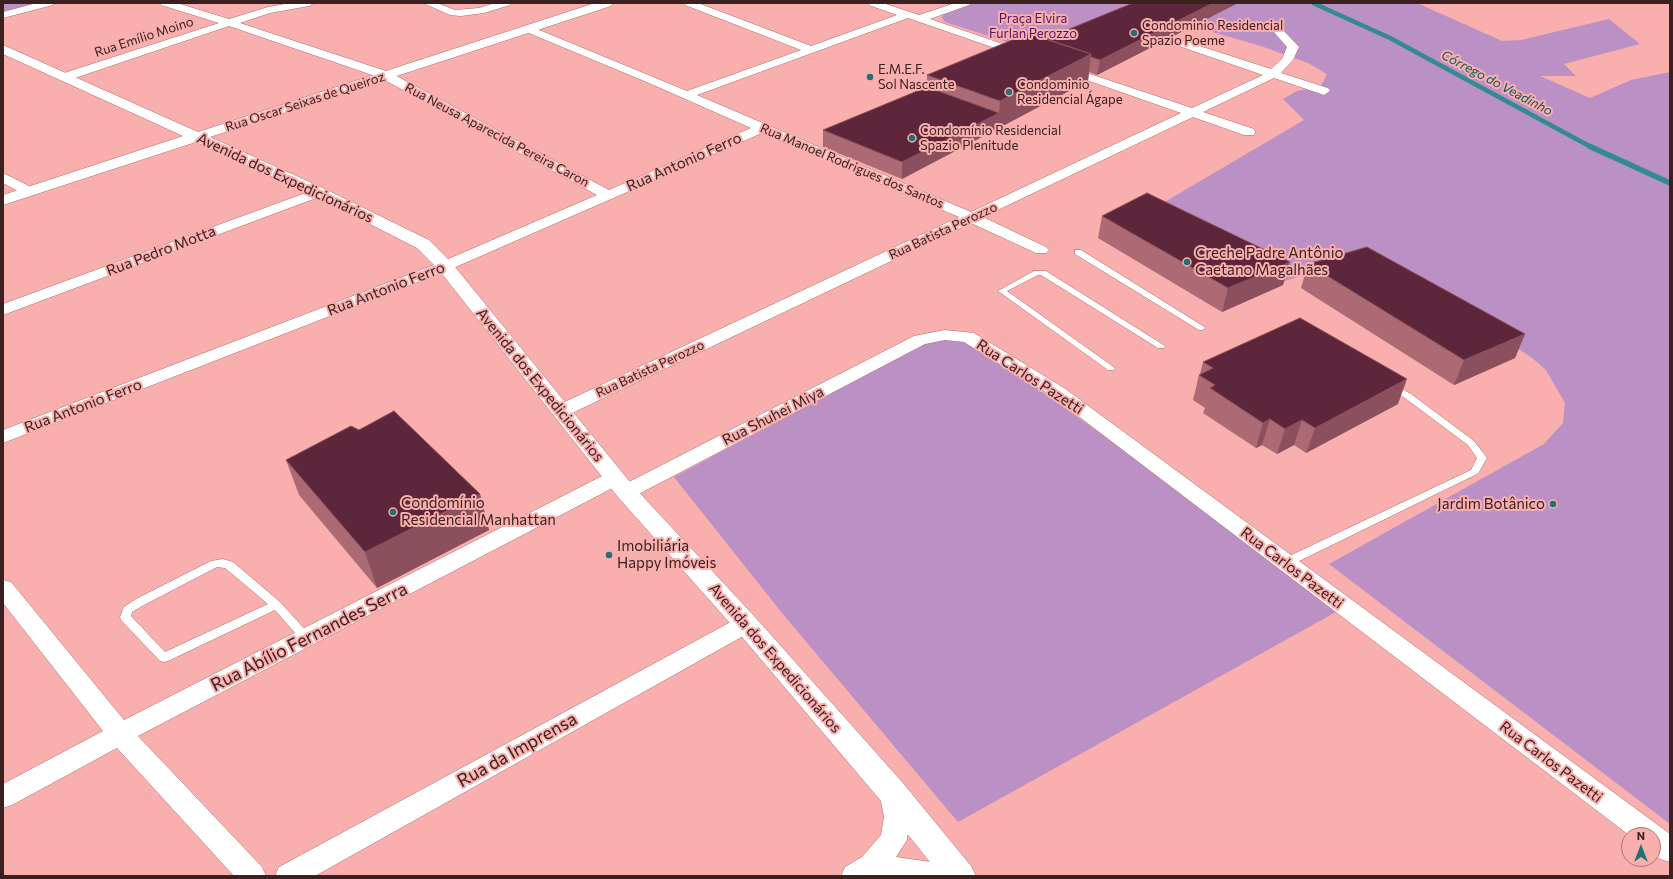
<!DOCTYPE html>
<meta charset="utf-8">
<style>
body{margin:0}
#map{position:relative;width:1673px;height:879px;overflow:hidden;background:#f8afae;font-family:Commissioner,sans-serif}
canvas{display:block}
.frame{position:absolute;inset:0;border:4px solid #3b2020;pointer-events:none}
.north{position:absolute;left:1621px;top:827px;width:40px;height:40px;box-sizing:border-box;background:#f8afae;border:1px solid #ac7675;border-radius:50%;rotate:0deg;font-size:11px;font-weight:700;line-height:16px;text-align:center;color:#3b2020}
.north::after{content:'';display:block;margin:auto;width:14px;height:18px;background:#246f73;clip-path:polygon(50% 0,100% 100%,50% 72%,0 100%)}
</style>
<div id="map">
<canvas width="1673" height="879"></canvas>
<div class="frame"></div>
<div class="north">N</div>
</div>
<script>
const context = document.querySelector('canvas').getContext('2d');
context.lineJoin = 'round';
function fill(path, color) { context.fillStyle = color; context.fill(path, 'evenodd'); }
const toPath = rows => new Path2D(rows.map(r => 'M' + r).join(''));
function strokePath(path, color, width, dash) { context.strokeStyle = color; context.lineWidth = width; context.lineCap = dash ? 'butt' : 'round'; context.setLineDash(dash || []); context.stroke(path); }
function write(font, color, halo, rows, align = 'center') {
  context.font = font + ' Commissioner,sans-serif'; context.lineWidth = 4; context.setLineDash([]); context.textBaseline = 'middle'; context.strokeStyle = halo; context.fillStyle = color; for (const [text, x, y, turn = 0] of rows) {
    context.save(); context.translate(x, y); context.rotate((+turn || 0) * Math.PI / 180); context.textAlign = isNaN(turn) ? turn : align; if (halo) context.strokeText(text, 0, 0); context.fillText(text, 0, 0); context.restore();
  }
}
const green = toPath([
 [3,3,38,3,3,12],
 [974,3,1149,3,1035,51,945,22,943,20,942,17,944,14],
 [1203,3,1417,3,1502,41,1521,40,1609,19,1640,44,1564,64,1576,76,1540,76,1590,98,1631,80,1670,72,1670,824,1329,564,1544,444,1563,423,1565,403,1546,370,1531,357,1506,341,1360,259,1250,291,1117,230,1304,120,1283,99,1297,91,1321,86,1327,74,1308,63,1261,46,1205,30,1193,14],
 [945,339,969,340,1345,607,958,822,782,613,674,477,922,345]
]);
const streamFar1 = toPath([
 [1313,3,1390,38,1591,147]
]);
const stream = toPath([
 [1589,146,1670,183]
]);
const lane = toPath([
 [1075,250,1081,250,1206,328,1202,330,1199,330,1075,254,1075,250],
 [1034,271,1046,271,1165,346,1164,348,1158,348,1041,275,1038,275,1007,291,1115,368,1114,370,1108,370,998,291,1034,271],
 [1393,384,1411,394,1474,441,1487,458,1479,472,1477,474,1289,566,1281,566,1280,563,1281,560,1471,470,1477,458,1468,445,1405,398,1390,389,1389,387,1393,384],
 [223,559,233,562,280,602,310,635,311,638,310,641,306,642,302,641,275,610,168,661,164,662,160,661,121,620,120,617,124,607,136,599,211,561,223,559],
 [217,567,225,568,268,604,165,652,131,616,132,612,144,605,217,567]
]);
const street = toPath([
 [37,3,54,3,53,5,3,18,3,12,37,3],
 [160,3,177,3,229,19,268,7,291,3,314,3,309,6,270,13,240,23,389,72,609,190,751,128,649,83,524,31,523,29,524,27,532,27,687,91,801,50,685,5,684,3,698,3,811,46,897,15,869,5,868,3,883,3,919,15,955,3,970,3,969,5,930,19,1026,52,1028,54,1026,56,1018,56,908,18,697,95,971,212,1181,113,1061,71,1059,69,1061,67,1069,67,1192,108,1263,75,1173,44,1171,42,1173,40,1181,40,1271,69,1282,59,1287,47,1273,31,1278,28,1282,29,1299,47,1293,60,1281,73,1328,88,1330,91,1324,95,1274,78,1203,112,1254,129,1255,132,1254,135,1244,135,1193,117,983,217,1046,247,1049,250,1046,253,1036,253,971,223,568,415,561,417,554,415,552,411,554,407,959,217,762,133,451,269,3,443,3,430,439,263,597,195,381,78,229,26,69,80,61,80,59,77,61,74,219,23,161,5,160,3],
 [423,3,437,3,455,10,479,8,495,3,511,3,510,5,484,13,461,16,450,15,423,3],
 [3,173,35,189,37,192,35,195,25,195,3,183,3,173],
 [319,188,324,189,326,192,324,195,3,315,3,304,319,188],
 [945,330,974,333,1064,388,1670,834,1670,862,1660,859,1653,853,1653,835,1629,835,1052,396,964,342,945,340,925,344,633,497,626,499,619,497,616,492,619,487,914,336,945,330],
 [615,472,622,473,625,478,622,483,138,736,262,867,266,876,234,876,117,748,12,805,3,808,3,784,103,731,3,603,3,580,11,582,124,720,608,473,615,472],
 [746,616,754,618,757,624,754,630,315,876,275,876,279,867,738,618,746,616],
 [893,785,902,788,906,796,910,817,907,840,896,857,938,863,948,867,952,876,841,876,845,867,862,857,881,835,884,817,880,796,884,788,893,785]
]);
const secondary = toPath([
 [595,3,613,3,611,6,210,137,325,189,429,240,451,262,634,487,755,617,903,783,971,866,976,876,941,876,881,801,737,631,618,497,439,270,417,248,313,195,196,142,3,205,3,195,183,136,3,54,3,45,198,132,595,3]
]);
const wall = toPath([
 [1133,3,1238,3,1097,75,1089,72,1088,81,902,179,823,147,823,130,927,87,927,75,1045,39],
 [1102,216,1283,285,1222,312,1098,238],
 [1308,264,1525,334,1515,358,1454,385,1301,288],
 [1203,362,1398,404,1306,453,1294,445,1277,454,1262,445,1256,448,1203,413,1205,408,1193,400,1199,375,1200,374],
 [286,460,480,494,489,530,377,588,299,495]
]);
const shadedWall = toPath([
 [1213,3,1238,3,1097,75,1100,60],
 [1091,54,1088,81,902,179,902,162,999,113,1000,101],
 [1290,262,1283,285,1222,312,1228,288],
 [1525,334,1515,358,1454,385,1464,360],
 [1407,379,1398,404,1306,453,1315,428],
 [1270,419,1262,445,1256,448,1263,423],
 [1302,420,1294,445,1277,454,1285,429],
 [480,494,489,530,377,588,365,552]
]);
const building = toPath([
 [1133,3,1213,3,1100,60,1091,57,1091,54,1045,39,1133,3],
 [1029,33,1091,54,1000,101,927,75,1029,33],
 [927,87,999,113,902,162,823,130,927,87],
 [1147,193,1290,262,1228,288,1102,216,1147,193],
 [1367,247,1525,334,1464,360,1308,264,1367,247],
 [1300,318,1407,379,1315,428,1302,420,1285,429,1270,419,1263,423,1210,388,1215,385,1199,375,1213,368,1203,362,1300,318],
 [394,411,480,494,365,552,286,460,351,426,359,430,394,411]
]);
const markers = [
 [1134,33,4,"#246f73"],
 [870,77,4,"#246f73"],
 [1009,92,4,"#246f73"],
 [912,138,4,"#246f73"],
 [1187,262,4,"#246f73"],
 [1553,504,4,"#246f73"],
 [393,512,4,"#246f73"],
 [609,555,4,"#246f73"]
];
const farParknames = [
 ["Praça Elvira",1033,19],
 ["Furlan Perozzo",1033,34]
];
const farPoinames = [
 ["Condominio Residencial",1142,26],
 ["Spazio Poeme",1142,41],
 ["E.M.E.F.",878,70],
 ["Sol Nascente",878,85],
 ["Condominio",1017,85],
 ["Residencial Ágape",1017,100],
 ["Condomínio Residencial",920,131],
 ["Spazio Plenitude",920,146]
];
const farStreetnames = [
 ["Rua Emílio Moino",144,37,-18],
 ["Rua Oscar Seixas de Queiroz",305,102,-18],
 ["Rua Neusa Aparecida Pereira Caron",497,135,28],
 ["Rua Manoel Rodrigues dos Santos",852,166,23],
 ["Rua Batista Perozzo",943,231,-25],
 ["Rua Batista Perozzo",650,369,-25]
];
const farWaternames = [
 ["Córrego do Veadinho",1497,83,28]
];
const streetNames = [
 ["Rua Antonio Ferro",684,162,-24],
 ["Avenida dos Expedicionários",285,178,25],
 ["Rua Pedro Motta",161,251,-21],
 ["Rua Antonio Ferro",386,289,-21],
 ["Rua Carlos Pazetti",1030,377,33],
 ["Avenida dos Expedicionários",540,385,51],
 ["Rua Antonio Ferro",83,406,-21],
 ["Rua Shuhei Miya",773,416,-27],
 ["Rua Carlos Pazetti",1292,568,37],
 ["Avenida dos Expedicionários",775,658,49],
 ["Rua Carlos Pazetti",1551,762,37]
];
const poiNames = [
 ["Creche Padre Antônio",1195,253],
 ["Caetano Magalhães",1195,270],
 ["Condomínio",401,503],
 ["Residencial Manhattan",401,520],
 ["Jardim Botânico",1545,504,"right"],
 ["Imobiliária",617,546],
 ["Happy Imóveis",617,563]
];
const nearStreetnames = [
 ["Rua Abílio Fernandes Serra",309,637,-27],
 ["Rua da Imprensa",517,750,-29]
];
fill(green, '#bb90c5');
strokePath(streamFar1, '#338a8f', 4.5);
strokePath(stream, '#338a8f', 5.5);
strokePath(lane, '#ae6b6c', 1);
strokePath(street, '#ae6b6c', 1);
strokePath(secondary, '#ae6b6c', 1);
fill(lane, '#fff');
fill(street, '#fff');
fill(secondary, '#fff');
fill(wall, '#ab6a74');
fill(shadedWall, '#8c4f5d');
fill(building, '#5e263a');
strokePath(building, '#8c4f5d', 1);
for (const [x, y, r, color] of markers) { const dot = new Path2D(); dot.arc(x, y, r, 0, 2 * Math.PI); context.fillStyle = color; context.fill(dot); strokePath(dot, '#f8afae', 1.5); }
write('13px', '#531461', '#f8afae', farParknames);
write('13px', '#3b2020', '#f8afae', farPoinames, 'left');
write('13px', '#3b2020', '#f8afae', farStreetnames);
write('italic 13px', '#08565a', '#f8afae', farWaternames);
write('15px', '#3b2020', '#f8afae', streetNames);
write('15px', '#3b2020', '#f8afae', poiNames, 'left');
write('18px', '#3b2020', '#f8afae', nearStreetnames);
</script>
